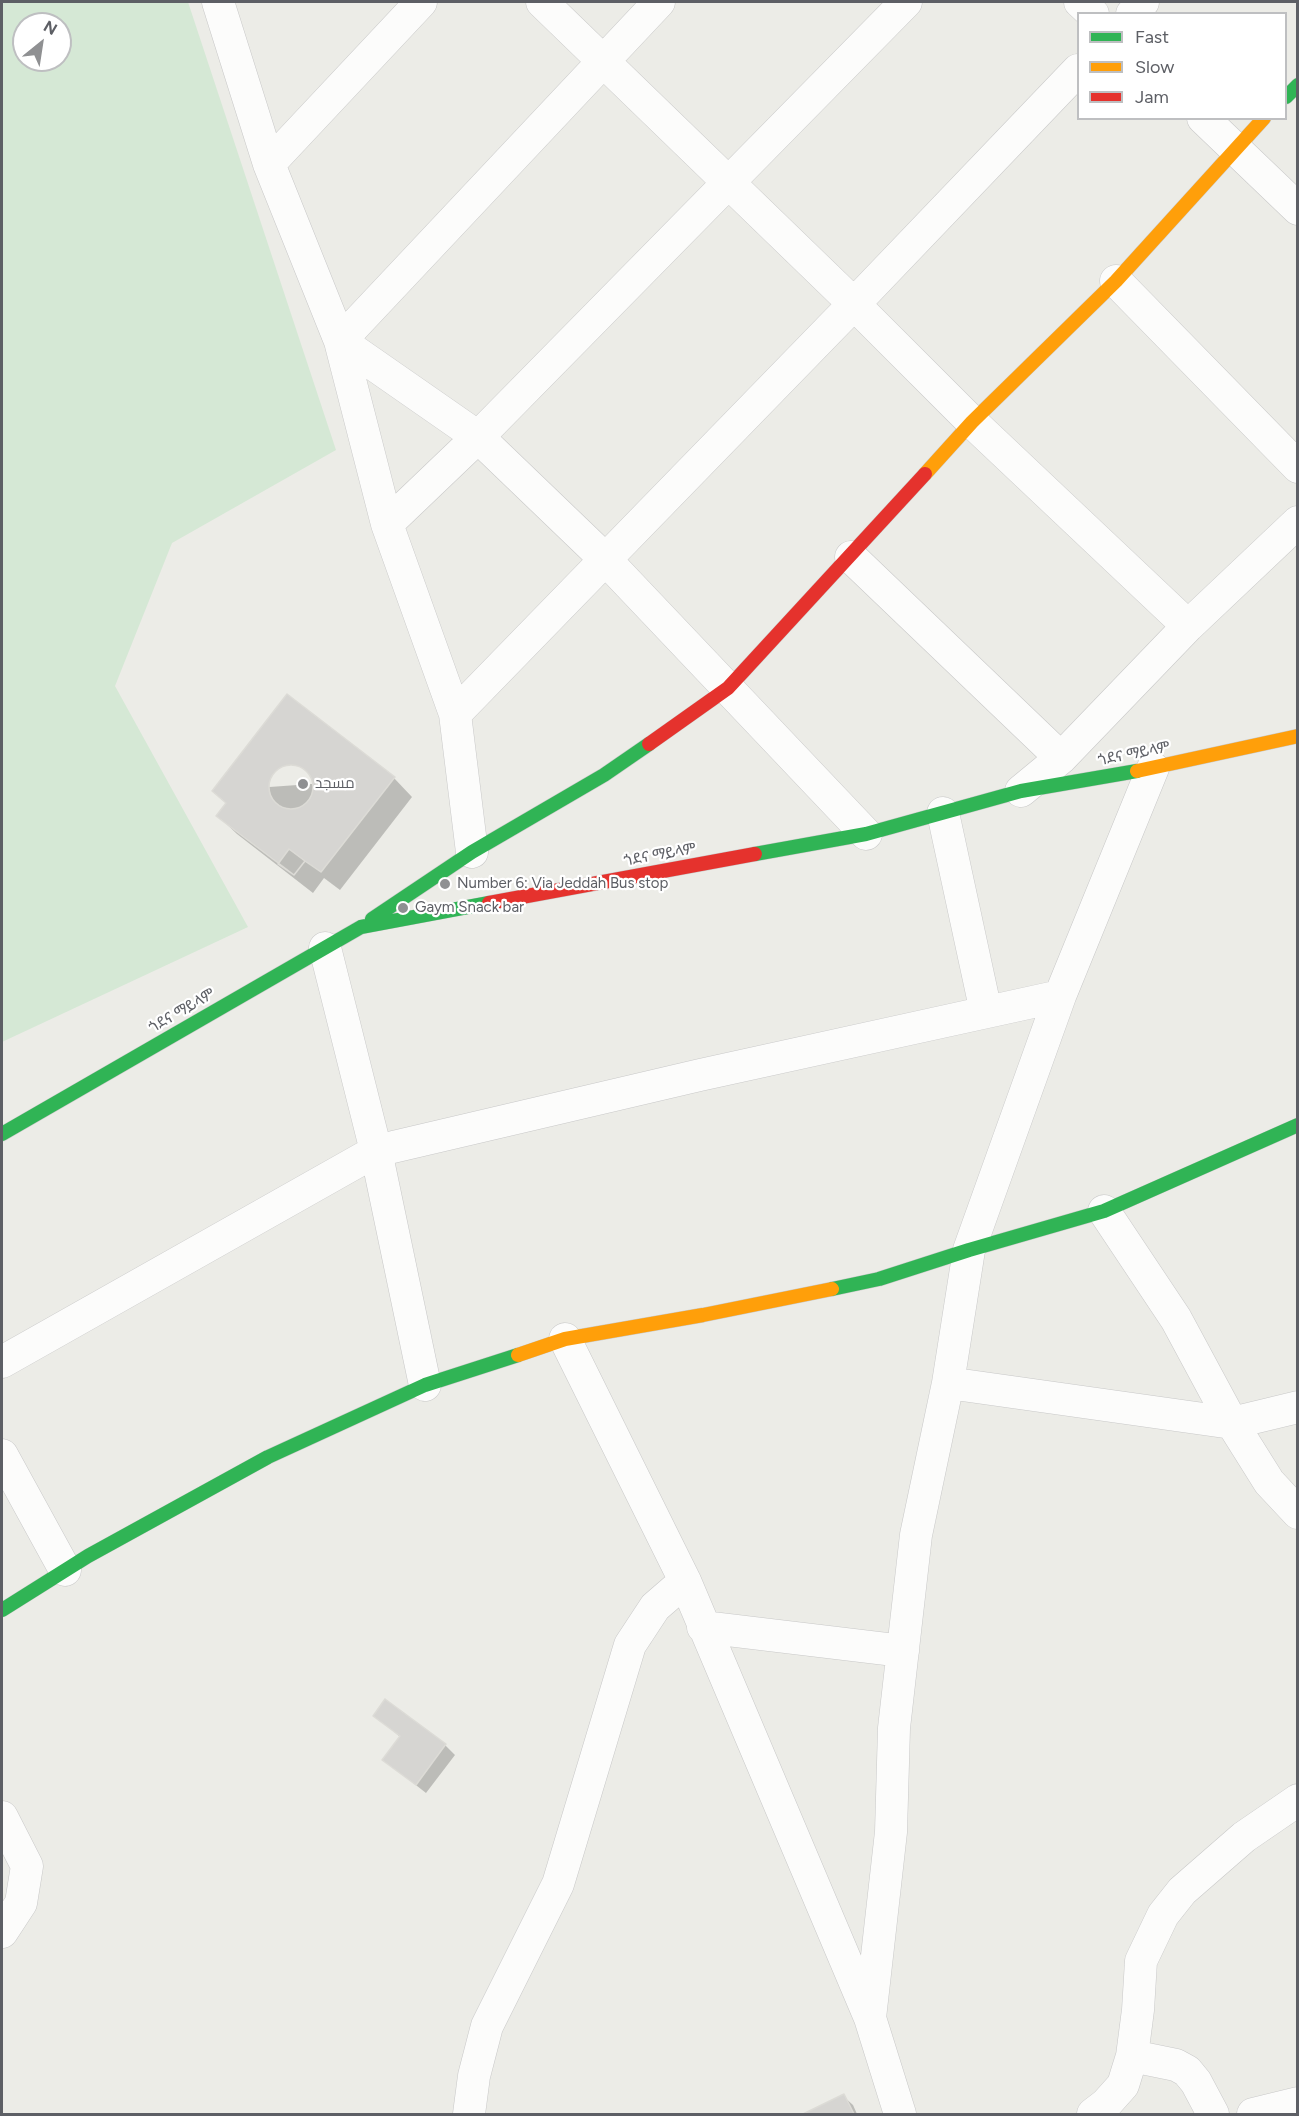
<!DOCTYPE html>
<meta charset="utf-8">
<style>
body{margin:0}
#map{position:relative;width:1299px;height:2116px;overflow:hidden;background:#ecece7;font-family:Figtree,sans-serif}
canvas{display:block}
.frame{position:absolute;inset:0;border:3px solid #5d5f65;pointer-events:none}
.legend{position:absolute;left:1077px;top:12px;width:210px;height:108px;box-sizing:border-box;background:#fff;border:2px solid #bebfc1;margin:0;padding:8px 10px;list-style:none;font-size:18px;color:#5d5f65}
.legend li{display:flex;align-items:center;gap:12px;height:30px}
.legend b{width:30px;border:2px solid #bebfc1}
.north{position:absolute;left:12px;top:12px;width:60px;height:60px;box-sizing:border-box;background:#fff;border:2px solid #bebfc1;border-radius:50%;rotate:30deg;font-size:16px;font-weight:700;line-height:24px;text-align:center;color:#5d5f65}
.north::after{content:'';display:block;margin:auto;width:21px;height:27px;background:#8f9092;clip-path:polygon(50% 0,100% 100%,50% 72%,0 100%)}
</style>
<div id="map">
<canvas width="1299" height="2116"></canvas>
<div class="frame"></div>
<ul class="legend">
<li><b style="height:8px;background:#30b455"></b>Fast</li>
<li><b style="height:8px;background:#ff9f0a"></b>Slow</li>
<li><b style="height:8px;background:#e5322d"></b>Jam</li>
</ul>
<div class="north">N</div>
</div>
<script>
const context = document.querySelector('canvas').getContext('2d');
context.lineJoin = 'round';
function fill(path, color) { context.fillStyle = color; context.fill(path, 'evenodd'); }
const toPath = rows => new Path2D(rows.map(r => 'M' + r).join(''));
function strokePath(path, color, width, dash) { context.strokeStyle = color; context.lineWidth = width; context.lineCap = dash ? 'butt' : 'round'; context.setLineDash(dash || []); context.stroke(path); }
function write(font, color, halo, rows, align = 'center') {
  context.font = font + ' Figtree,Cairo,"Noto Sans Ethiopic",sans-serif'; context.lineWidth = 4.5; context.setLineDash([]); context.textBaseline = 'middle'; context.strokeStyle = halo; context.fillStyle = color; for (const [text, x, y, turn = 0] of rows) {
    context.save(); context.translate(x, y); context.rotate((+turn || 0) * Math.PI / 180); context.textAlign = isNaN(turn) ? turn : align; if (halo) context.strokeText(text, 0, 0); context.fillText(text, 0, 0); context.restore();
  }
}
const green = toPath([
 [2,2,188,2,336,450,172,543,115,686,248,927,2,1042],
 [24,24,60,24,60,60,24,60]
]);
const shadow = toPath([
 [394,778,412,797,340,890,324,878,313,893,237,834,218,816,227,804,214,791],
 [386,1701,445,1745,455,1755,426,1793,384,1760,400,1737,375,1715],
 [843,2096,853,2105,857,2114,806,2114]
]);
const building = toPath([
 [287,694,395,777,321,872,305,861,294,875,216,816,226,803,212,791,287,694],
 '269 787a22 22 0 1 1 44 0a22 22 0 1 1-44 0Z',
 [289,849,305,861,294,875,278,864,289,849],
 [385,1699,446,1744,416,1785,382,1760,400,1736,373,1716,385,1699],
 [844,2094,854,2114,803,2114,844,2094]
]);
const street = toPath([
 [218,2,269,164,340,341,387,524,455,714,472,852],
 [542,2,854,304,972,422,1188,626],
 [659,2,340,341,478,437,605,559,866,834],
 [1080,2,1093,14],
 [1132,14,1143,2],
 [1203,118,1298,209],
 [269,164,421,2],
 [1116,281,1298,467],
 [387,524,478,437,906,2],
 [851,557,1061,758],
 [455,714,854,304,1078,70],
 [1021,791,1061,758,1188,626,1298,522],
 [943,813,986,1012],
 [325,948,376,1151,425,1385],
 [1104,1211,1176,1319,1232,1423,1269,1482,1298,1513],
 [565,1339,685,1581,870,2018,900,2114],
 [2,1362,376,1151,700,1075,1060,996],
 [948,1383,1232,1423,1298,1407],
 [2,1455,65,1570],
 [703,1627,903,1651],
 [2,1817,27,1866,21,1903,2,1932],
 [870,2018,891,1832,894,1728,916,1535,948,1383,969,1250,1060,996,1153,768],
 [1132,2056,1176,2065,1187,2071,1196,2082,1213,2114],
 [469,2114,474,2076,487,2026,558,1884,630,1645,655,1607,685,1581],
 [1093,2114,1106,2104,1123,2085,1132,2056,1138,2010,1141,1961,1163,1915,1182,1891,1244,1837,1298,1800],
 [1253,2114,1298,2103]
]);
const fast = toPath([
 [1286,97,1298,85],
 [755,854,866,834,1021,791,1137,771],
 [372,919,472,852,604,775,649,744],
 [2,1134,361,927,489,903],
 [832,1289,879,1279,969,1250,1104,1211,1298,1125],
 [2,1610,88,1556,268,1457,425,1385,518,1355]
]);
const slow = toPath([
 [925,474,972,422,1116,281,1264,118],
 [1137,771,1298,736],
 [518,1355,565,1339,703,1315,832,1289]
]);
const jam = toPath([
 [649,744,728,688,925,474],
 [489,903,755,854]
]);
const markers = [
 [303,784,6,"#8f9092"],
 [445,884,6,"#8f9092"],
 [403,908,6,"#8f9092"]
];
const streetNames = [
 ["ጎደና ማይላም",1134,754,-11],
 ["ጎደና ማይላም",660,855,-10],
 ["ጎደና ማይላም",182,1011,-30]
];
const poiNames = [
 ["مسجد",315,784],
 ["Number 6: Via Jeddah Bus stop",457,884],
 ["Gaym Snack bar",415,908]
];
fill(green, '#d5e8d5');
fill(shadow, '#0003');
fill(building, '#d6d5d2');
strokePath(building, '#dcdbd6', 1.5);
strokePath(street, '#c8c8c8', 33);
strokePath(fast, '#c9c9c9', 15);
strokePath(slow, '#c9c9c9', 15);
strokePath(jam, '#c9c9c9', 15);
strokePath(street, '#fcfcfb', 32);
strokePath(fast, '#30b455', 14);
strokePath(slow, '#ff9f0a', 14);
strokePath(jam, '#e5322d', 14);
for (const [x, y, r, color] of markers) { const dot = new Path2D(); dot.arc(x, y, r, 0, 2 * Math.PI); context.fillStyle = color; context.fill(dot); strokePath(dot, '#fff', 2); }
write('15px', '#5d5f65', '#fff', streetNames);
write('15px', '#5d5f65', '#fff', poiNames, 'left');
</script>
